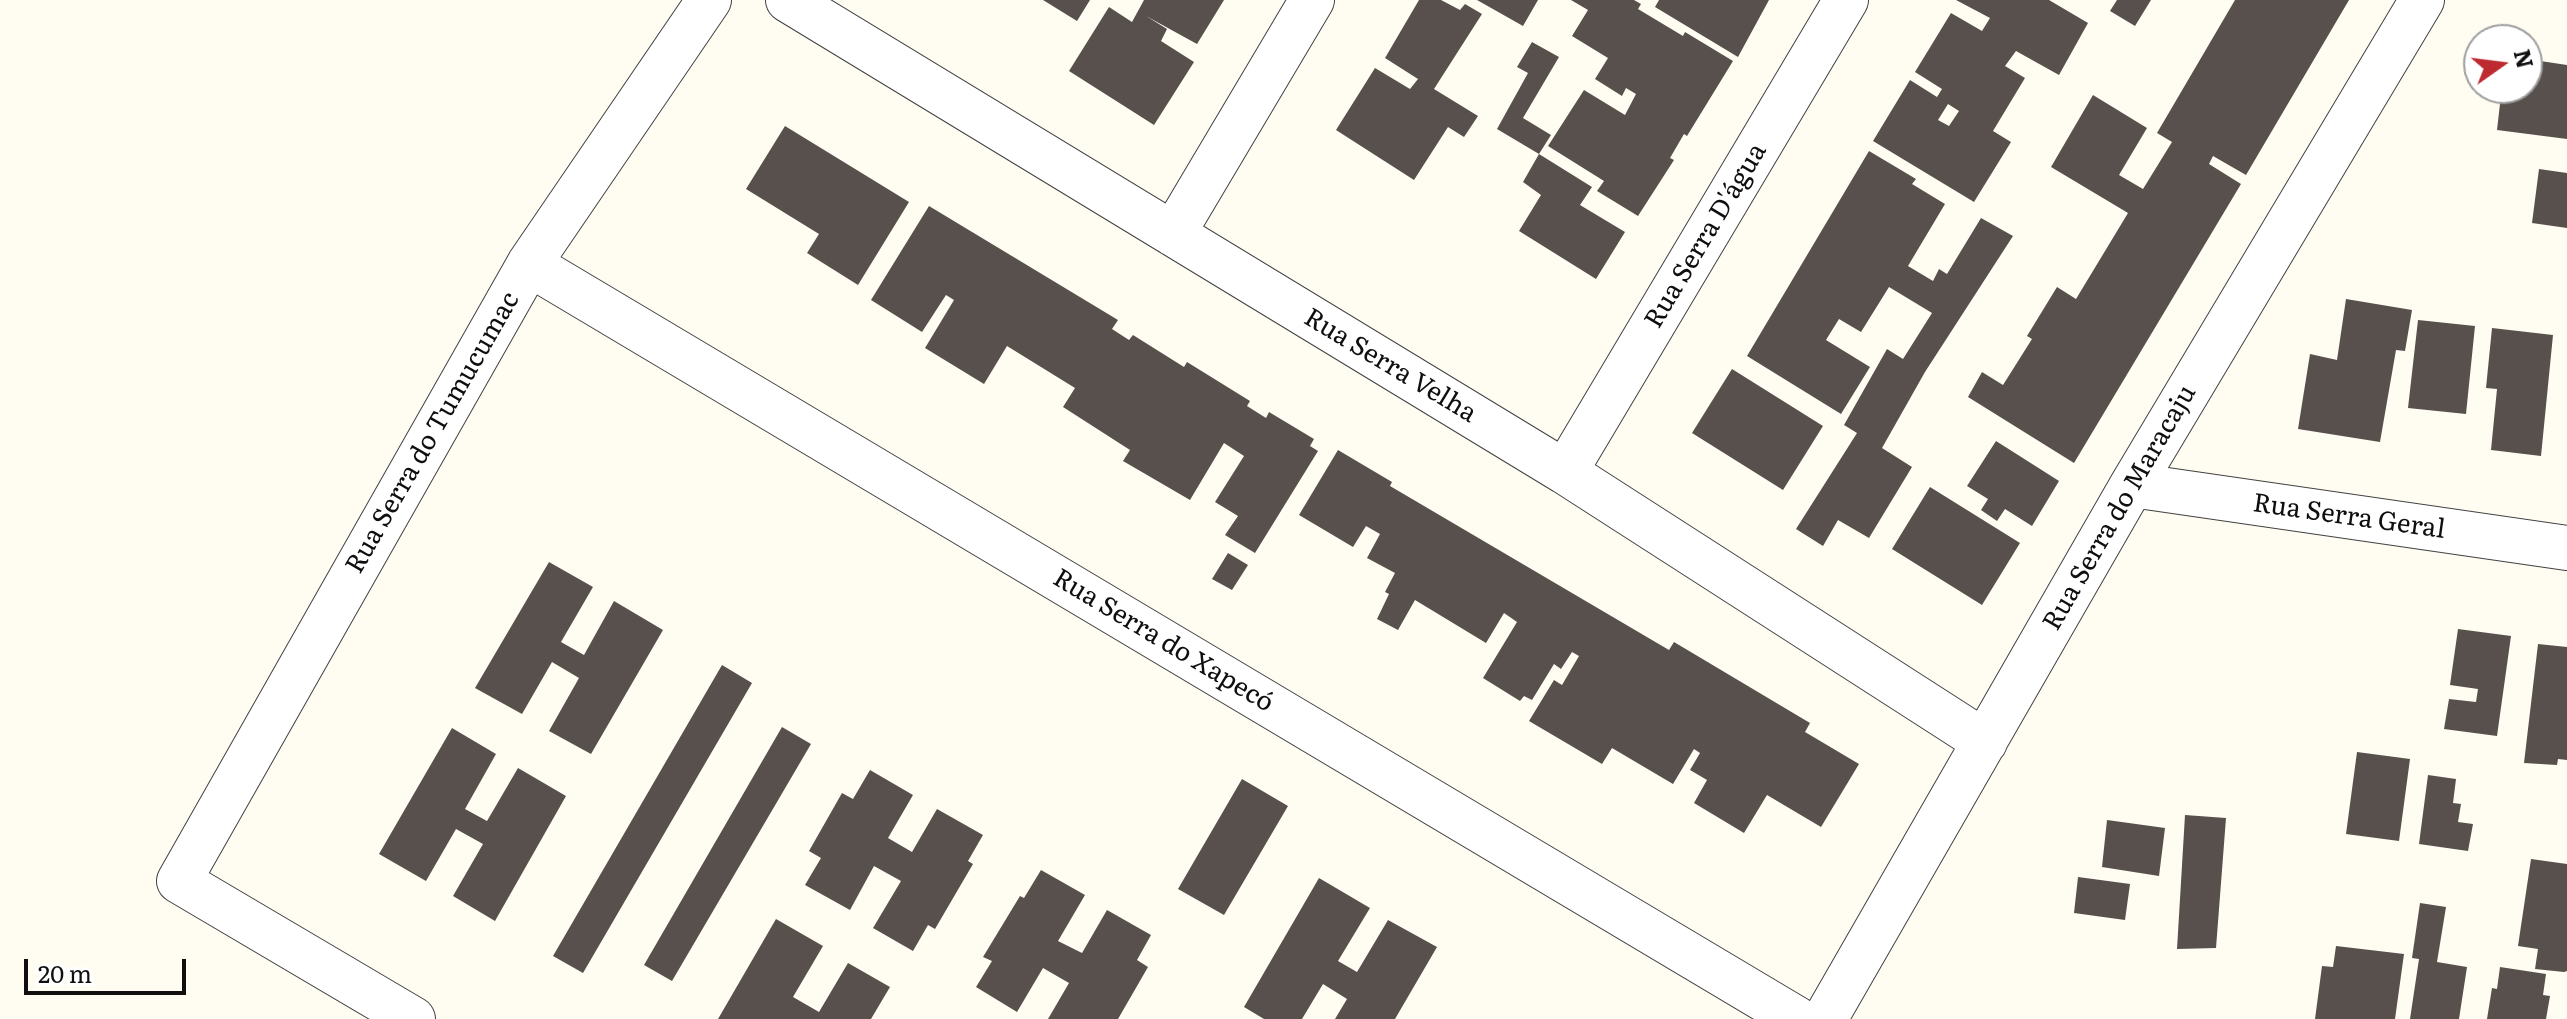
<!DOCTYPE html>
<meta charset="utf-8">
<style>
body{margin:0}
#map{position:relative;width:2567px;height:1019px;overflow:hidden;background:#fffcf2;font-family:Literata,serif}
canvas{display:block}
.north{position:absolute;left:2463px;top:24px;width:80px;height:80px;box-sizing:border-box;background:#fff;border:2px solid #9f9f9f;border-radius:50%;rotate:76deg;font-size:22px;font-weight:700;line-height:32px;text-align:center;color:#0f0f0f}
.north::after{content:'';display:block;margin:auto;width:28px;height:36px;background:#bd2a32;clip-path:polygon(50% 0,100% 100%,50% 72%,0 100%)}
.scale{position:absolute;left:24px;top:959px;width:162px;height:36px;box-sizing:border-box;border:4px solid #0f0f0f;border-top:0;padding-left:10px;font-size:24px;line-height:28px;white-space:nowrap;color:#0f0f0f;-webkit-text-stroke:6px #fff;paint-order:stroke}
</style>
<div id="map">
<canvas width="2567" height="1019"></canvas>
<div class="north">N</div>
<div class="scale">20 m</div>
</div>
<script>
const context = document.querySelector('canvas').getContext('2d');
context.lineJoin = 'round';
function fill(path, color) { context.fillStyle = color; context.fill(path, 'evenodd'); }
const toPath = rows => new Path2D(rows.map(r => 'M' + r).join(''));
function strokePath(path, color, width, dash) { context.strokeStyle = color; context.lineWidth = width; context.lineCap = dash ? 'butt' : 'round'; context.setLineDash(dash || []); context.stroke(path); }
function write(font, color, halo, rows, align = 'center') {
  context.font = font + ' Literata,serif'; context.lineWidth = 8; context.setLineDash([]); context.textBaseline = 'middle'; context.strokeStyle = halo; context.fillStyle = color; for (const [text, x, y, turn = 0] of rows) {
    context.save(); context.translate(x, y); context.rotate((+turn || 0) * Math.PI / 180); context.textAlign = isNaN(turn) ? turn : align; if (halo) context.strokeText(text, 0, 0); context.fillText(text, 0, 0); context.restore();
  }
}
const building = toPath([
 [1043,0,1090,0,1077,21],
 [1144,0,1224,0,1197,44,1146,16,1167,29,1161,41,1194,62,1154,125,1069,71,1109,7,1132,22],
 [1419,0,1441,0,1460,10,1465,4,1482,14,1434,89,1478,116,1464,137,1448,127,1414,180,1336,130,1375,68,1410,89,1418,79,1385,58],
 [1477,0,1538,0,1523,26],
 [1571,0,1634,0,1641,4,1638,9,1683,36,1685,32,1733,61,1687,136,1684,134,1670,158,1674,160,1638,216,1597,191,1604,181,1548,146,1584,90,1625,115,1636,94,1626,88,1622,96,1595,79,1608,58,1572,36,1588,10],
 [1659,0,1769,0,1738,57,1655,7],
 [1956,0,2049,0,2088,23,2059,75,2016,51,2005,66,2025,78,1993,131,2011,142,1974,202,1873,141,1910,80,1937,97,1942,89,1915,72,1951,13,1982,31,1990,18],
 [1948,104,1959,111,1949,126,1938,120],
 [2117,0,2151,0,2135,26,2110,11],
 [2235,0,2349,0,2246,175,2213,156,2209,164,2241,184,2074,463,1968,397,1982,372,2003,385,2032,339,2027,336,2057,287,2076,299,2128,213,2051,167,2093,95,2147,128,2119,175,2143,189,2172,142,2157,133],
 [1532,42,1559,57,1523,118,1551,135,1539,154,1497,129,1528,73,1517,67],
 [2527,59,2567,65,2567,139,2497,130,2501,95,2511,97,2512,88,2527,88],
 [785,126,909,202,858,285,807,253,819,234,746,189],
 [1869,151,1916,179,1912,184,1945,204,1908,266,1933,281,1939,269,1947,274,1981,218,2013,236,1925,372,1882,448,1912,467,1869,538,1838,520,1823,546,1796,529,1857,433,1844,425,1887,349,1903,359,1932,313,1889,287,1861,332,1839,319,1826,340,1870,367,1841,414,1747,356],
 [1539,154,1592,187,1580,205,1625,232,1596,279,1519,231,1541,195,1523,182],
 [2539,169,2567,173,2567,228,2532,223],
 [929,206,1118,320,1112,329,1129,340,1133,335,1184,367,1187,362,1250,401,1247,406,1266,418,1269,412,1314,439,1310,446,1318,451,1255,553,1225,535,1238,516,1215,502,1244,456,1224,443,1190,500,1123,461,1130,450,1063,407,1075,388,1007,346,984,384,925,348,954,300,946,295,922,332,871,300],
 [2346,299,2412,310,2405,351,2396,350,2380,442,2298,429,2310,354,2337,360],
 [2418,320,2475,326,2466,414,2408,408],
 [2492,328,2553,335,2541,456,2491,450,2497,389,2486,388],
 [1732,369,1823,426,1783,490,1692,433],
 [1996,441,2059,481,2032,526,2005,509,1997,521,1981,510,1988,499,1967,486],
 [1338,450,1392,482,1390,486,1669,650,1674,642,1810,723,1805,732,1859,764,1821,827,1767,795,1744,833,1694,803,1707,780,1690,770,1700,753,1694,749,1673,784,1612,748,1602,764,1529,721,1554,680,1562,685,1579,656,1572,652,1561,669,1554,664,1532,700,1524,696,1520,701,1483,678,1517,622,1504,613,1486,643,1415,600,1398,630,1377,619,1389,594,1385,592,1395,573,1367,558,1380,534,1366,526,1353,547,1299,515],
 [1930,487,2020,543,1982,605,1892,549],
 [1228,553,1248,565,1232,590,1212,579],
 [549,562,593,587,561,642,584,655,614,601,663,630,591,754,549,731,579,678,552,662,522,714,475,688],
 [2458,629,2511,636,2497,736,2444,729,2449,699,2476,702,2478,689,2450,685],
 [2538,644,2567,647,2567,760,2558,759,2557,765,2524,763],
 [722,665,752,683,583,973,553,956],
 [782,727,811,744,672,981,644,965],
 [452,728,496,754,465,809,487,821,518,768,566,796,495,921,453,896,483,844,456,829,426,881,379,854],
 [2357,752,2410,759,2399,841,2346,834],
 [870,770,913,795,888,838,912,852,937,809,983,835,968,861,973,864,935,929,928,925,913,951,873,928,901,881,874,866,850,910,805,885,821,858,809,851,842,793,853,799],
 [2428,775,2456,779,2453,803,2461,804,2458,822,2473,824,2468,851,2419,844],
 [1242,779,1288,806,1224,915,1178,889],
 [2185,815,2226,818,2216,948,2177,949],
 [2107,820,2165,828,2159,876,2102,867],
 [2531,859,2567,864,2567,971,2564,972,2535,969,2538,949,2518,946],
 [1041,870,1085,895,1058,941,1082,953,1107,910,1151,935,1137,960,1148,967,1118,1019,1048,1019,1069,983,1043,968,1017,1012,976,987,992,961,983,957,1020,896,1024,898],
 [2078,877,2130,884,2125,920,2074,913],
 [1319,878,1370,908,1338,961,1357,972,1388,920,1437,947,1395,1019,1335,1019,1347,999,1323,984,1302,1019,1264,1019,1244,1007],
 [2420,903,2446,907,2437,962,2467,967,2459,1019,2410,1019,2419,959,2412,958],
 [776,919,823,946,793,997,819,1012,848,963,890,987,871,1019,718,1019],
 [2336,946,2404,954,2395,1019,2315,1019,2322,966,2333,967],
 [2500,967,2546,974,2543,995,2550,996,2546,1019,2487,1019,2492,988,2497,989]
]);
const minor = toPath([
 [788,0,1565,472,1985,742],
 [1173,234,1312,0],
 [529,264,1797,1019],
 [1565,472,1846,0],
 [2132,485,2567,548],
 [413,1019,179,881,529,264,709,0],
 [1825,1019,2132,485,2422,0]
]);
const streetNames = [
 ["Rua Serra D'água",1706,236,-59],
 ["Rua Serra Velha",1390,366,31],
 ["Rua Serra do Tumucumac",433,433,-60],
 ["Rua Serra do Maracaju",2120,508,-60],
 ["Rua Serra Geral",2349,517,8],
 ["Rua Serra do Xapecó",1163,641,31]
];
fill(building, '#58504c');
strokePath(minor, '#424242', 46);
strokePath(minor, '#fff', 44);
write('26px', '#0f0f0f', '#fff', streetNames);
</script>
